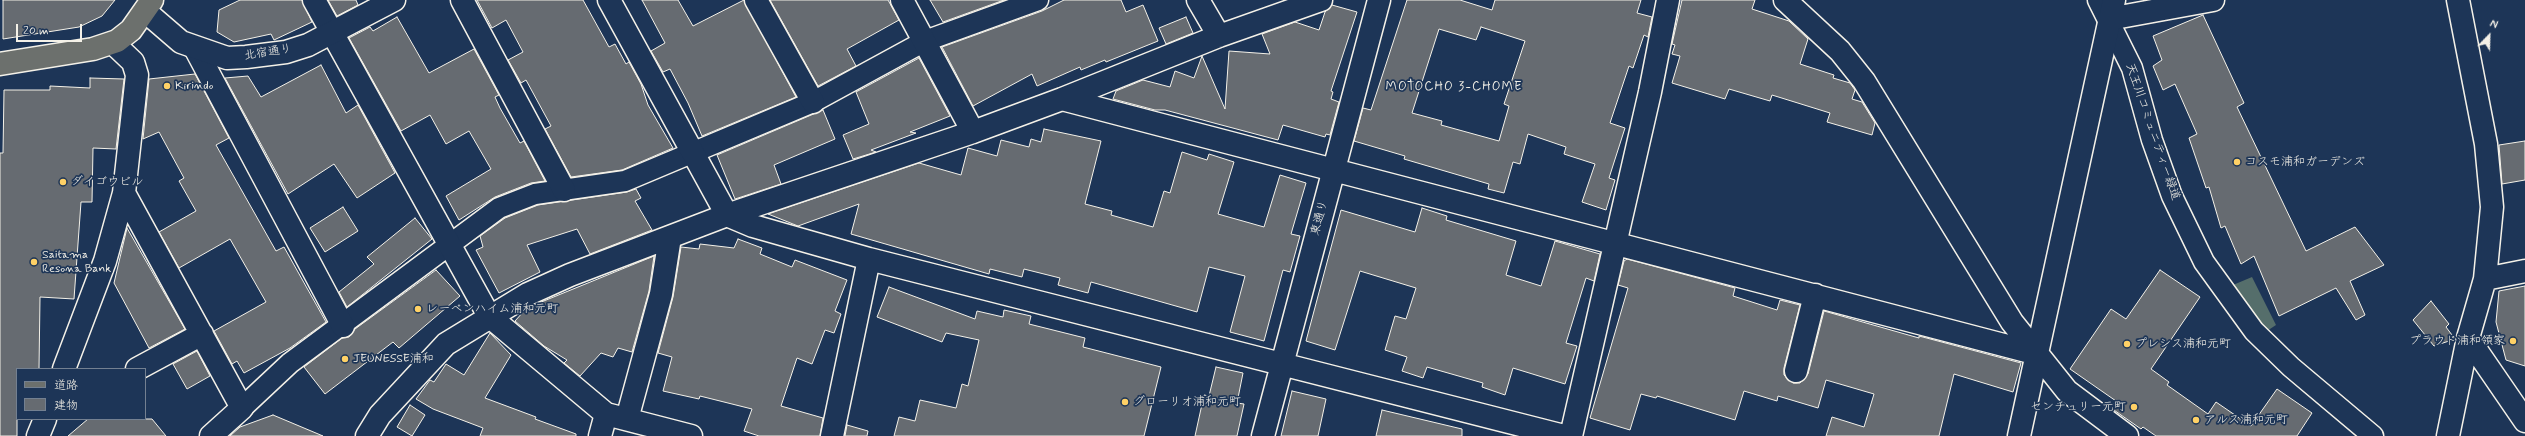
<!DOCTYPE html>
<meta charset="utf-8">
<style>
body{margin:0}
#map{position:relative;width:2525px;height:436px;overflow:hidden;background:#1d3557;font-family:Mynerve,"Klee One",sans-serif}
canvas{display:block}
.legend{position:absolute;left:16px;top:368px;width:130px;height:52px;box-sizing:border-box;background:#1d3557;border:1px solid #738091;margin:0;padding:5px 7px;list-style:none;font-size:12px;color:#f4f1e8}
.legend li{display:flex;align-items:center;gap:8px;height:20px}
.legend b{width:20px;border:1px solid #738091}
.north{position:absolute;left:2469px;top:16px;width:40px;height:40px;-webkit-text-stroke:3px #1d3557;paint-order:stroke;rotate:23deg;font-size:11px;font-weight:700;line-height:16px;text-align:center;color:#f4f1e8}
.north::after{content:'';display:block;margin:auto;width:14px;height:18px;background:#f4f1e8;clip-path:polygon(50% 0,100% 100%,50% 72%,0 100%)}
.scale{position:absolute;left:16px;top:24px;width:66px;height:18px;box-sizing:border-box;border:2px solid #f4f1e8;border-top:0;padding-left:5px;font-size:12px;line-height:14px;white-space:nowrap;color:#f4f1e8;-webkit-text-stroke:3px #1d3557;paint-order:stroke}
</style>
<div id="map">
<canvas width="2525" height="436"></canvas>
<ul class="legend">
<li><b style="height:5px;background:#6c706d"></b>道路</li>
<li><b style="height:11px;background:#666b71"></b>建物</li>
</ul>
<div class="north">N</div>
<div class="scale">20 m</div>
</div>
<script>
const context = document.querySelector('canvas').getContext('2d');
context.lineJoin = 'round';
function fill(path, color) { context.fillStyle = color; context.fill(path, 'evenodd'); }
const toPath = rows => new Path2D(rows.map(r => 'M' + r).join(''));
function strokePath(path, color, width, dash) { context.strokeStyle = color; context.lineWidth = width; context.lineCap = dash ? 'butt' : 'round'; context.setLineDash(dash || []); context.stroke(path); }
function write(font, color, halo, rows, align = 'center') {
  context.font = font + ' Mynerve,"Klee One",sans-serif'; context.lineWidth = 3.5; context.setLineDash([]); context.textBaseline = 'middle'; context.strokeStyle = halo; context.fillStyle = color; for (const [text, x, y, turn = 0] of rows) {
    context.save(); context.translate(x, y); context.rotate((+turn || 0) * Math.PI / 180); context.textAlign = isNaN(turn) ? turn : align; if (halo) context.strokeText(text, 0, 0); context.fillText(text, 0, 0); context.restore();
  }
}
const green = toPath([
 [2252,277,2276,325,2264,333,2233,285]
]);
const building = toPath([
 [3,0,115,0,102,16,79,27,3,39,3,0],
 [240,0,302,0,312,22,274,40,271,34,234,42,217,32,219,10,240,0],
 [328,0,356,0,358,5,337,16,328,0],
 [477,0,583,0,609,47,615,44,626,64,629,62,641,84,648,105,673,148,622,170,571,177,545,129,551,126,526,80,521,83,508,60,523,52,506,20,492,28,477,0],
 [642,0,678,0,693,26,744,0,796,97,702,136,688,103,670,69,663,72,651,51,665,43,642,0],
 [770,0,888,0,899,20,847,49,856,66,818,86,770,0],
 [930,0,1004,0,943,22,930,0],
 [1064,0,1121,0,1126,12,1143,5,1158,41,1106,62,1105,60,1081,70,1080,67,1037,86,1032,74,973,106,942,47,1042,11,1064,0],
 [1407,0,1460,0,1492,10,1495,0,1641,0,1637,13,1652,17,1648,37,1644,35,1633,68,1629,66,1610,123,1625,128,1609,178,1615,180,1606,210,1582,202,1595,164,1564,154,1566,147,1528,134,1520,164,1513,162,1504,193,1488,189,1489,184,1404,159,1405,156,1354,141,1363,108,1371,110,1407,0],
 [1481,27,1525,41,1504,104,1509,106,1499,141,1441,125,1442,121,1412,113,1439,29,1476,40,1481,27],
 [1682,0,1755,0,1752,9,1789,21,1808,39,1800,64,1834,75,1833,78,1850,83,1855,90,1852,99,1862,102,1875,123,1872,135,1827,122,1830,113,1772,95,1770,101,1729,89,1725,99,1672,83,1680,56,1672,54,1675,45,1672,44,1682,0],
 [1332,5,1357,12,1331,91,1333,92,1331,99,1339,102,1330,135,1326,134,1325,137,1283,125,1278,140,1165,110,1155,110,1113,99,1116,91,1143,80,1170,87,1175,71,1194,78,1202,56,1225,109,1229,51,1270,54,1262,34,1295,22,1319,30,1325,12,1332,5],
 [2203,15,2244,103,2237,107,2306,251,2355,227,2384,265,2350,281,2365,315,2356,320,2336,288,2279,316,2254,256,2241,264,2225,226,2221,228,2209,187,2206,188,2189,138,2197,134,2175,84,2163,90,2153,66,2162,60,2153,36,2203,15],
 [397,17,429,73,474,49,499,95,495,97,500,108,520,143,524,141,545,181,531,183,495,197,459,220,446,196,491,169,469,131,446,144,430,115,401,131,349,38,370,27,373,31,397,17],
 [1186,17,1193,33,1166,44,1159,28,1186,17],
 [919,58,950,116,910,132,916,133,871,150,876,152,853,159,843,135,869,124,856,92,919,58],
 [321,65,346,113,358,105,395,173,357,198,334,164,288,194,225,78,248,76,261,97,321,65],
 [195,74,229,138,216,145,276,251,284,247,326,322,290,348,244,373,237,361,232,364,214,331,266,302,230,239,179,268,159,232,196,211,179,181,184,178,159,132,143,139,149,79,195,74],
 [90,78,124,79,116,149,93,148,92,202,81,202,74,299,40,297,39,369,17,369,17,436,0,436,0,153,3,153,4,90,50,90,50,86,90,88,90,78],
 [823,110,835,139,774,165,781,184,735,199,717,155,823,110],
 [1044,129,1101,141,1085,204,1112,211,1111,215,1153,227,1164,191,1170,193,1182,152,1207,160,1209,154,1234,162,1218,214,1264,227,1280,175,1306,183,1291,234,1300,236,1290,272,1283,270,1264,341,1230,332,1245,276,1209,267,1197,312,1091,282,1088,293,1058,285,1060,278,1024,269,1022,277,990,269,989,274,851,234,859,204,798,226,768,214,919,163,961,175,968,148,997,156,1001,140,1029,147,1031,139,1041,142,1044,129],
 [2525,141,2525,180,2502,184,2499,145,2525,141],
 [636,189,641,198,635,201,652,230,590,254,577,229,527,245,540,272,499,293,476,250,483,247,480,236,505,218,538,205,627,192,636,189],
 [343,207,358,231,325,252,310,228,343,207],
 [1422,208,1447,216,1446,220,1516,241,1506,275,1541,286,1555,241,1600,254,1594,281,1586,278,1566,343,1577,346,1565,384,1513,368,1505,395,1482,387,1483,383,1427,367,1423,378,1402,371,1407,357,1385,350,1395,316,1406,319,1416,288,1360,271,1335,350,1306,341,1341,210,1415,232,1422,208],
 [415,218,432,239,347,307,339,292,374,264,367,257,415,218],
 [127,228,185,329,149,348,114,283,127,228],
 [738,239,762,248,760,254,792,267,795,260,847,280,835,311,841,314,834,333,825,330,812,364,797,358,781,406,823,418,820,436,759,436,744,431,752,409,700,396,699,399,663,391,672,357,658,353,673,297,681,247,699,249,700,244,734,248,738,239],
 [654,256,649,291,632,352,618,348,613,357,601,353,580,376,564,363,567,360,544,346,515,321,524,311,534,305,654,256],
 [1627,259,1735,288,1733,296,1777,310,1780,300,1800,305,1784,368,1784,375,1793,383,1800,383,1808,374,1824,311,1919,338,1919,336,2021,363,2013,392,1954,374,1939,436,1826,436,1832,417,1864,427,1874,394,1826,380,1818,408,1778,396,1777,401,1744,391,1735,420,1657,396,1656,398,1641,394,1630,430,1590,418,1628,288,1618,285,1624,261,1627,259],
 [436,270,460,296,399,348,393,342,325,394,304,367,342,338,349,337,355,329,436,270],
 [2160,270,2200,297,2151,369,2169,382,2167,385,2208,414,2216,402,2251,426,2277,389,2312,413,2297,436,2156,436,2143,427,2141,429,2111,408,2116,401,2070,369,2111,309,2126,319,2160,270],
 [2525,286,2525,366,2506,360,2496,322,2499,291,2525,286],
 [889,287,975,319,977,311,1003,317,1004,310,1031,316,1029,324,1085,338,1083,347,1161,367,1144,436,894,436,899,417,915,421,920,400,956,408,962,384,968,386,979,340,946,333,942,342,877,317,889,287],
 [2431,301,2449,324,2446,327,2455,339,2434,346,2413,320,2431,301],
 [490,333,511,355,485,398,536,417,535,419,576,434,576,436,480,436,483,428,433,409,416,399,430,380,434,382,446,364,464,375,490,333],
 [197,351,210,376,187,389,173,364,197,351],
 [1216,367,1243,373,1237,403,1244,404,1237,436,1195,436,1204,395,1209,396,1216,367],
 [1292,391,1326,399,1318,436,1281,436,1292,391],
 [410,405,425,415,412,436,397,427,410,405],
 [1382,410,1462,429,1462,436,1376,436,1382,410],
 [273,415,323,436,230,436,240,427,273,415],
 [88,419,152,419,166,436,68,436,88,419],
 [847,425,868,431,867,436,845,436,847,425]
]);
const pedestrian = toPath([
 [2098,0,2132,68,2152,140,2172,196,2204,262,2254,331,2291,367,2373,436],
 [242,408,290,363,499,208,535,194,625,181,813,102,925,41,1038,0]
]);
const minor = toPath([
 [314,0,489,316,606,414,691,436],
 [462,0,564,190],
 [609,0,727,215,753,226,869,259,1564,436],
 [756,0,813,102],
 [902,0,973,132],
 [1198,0,1219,36],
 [1785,0,1840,51,1864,81,2012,322,2067,391,2127,436],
 [2109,19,2213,0],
 [195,48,343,326],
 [1062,99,2038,354],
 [124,193,242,408,211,436],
 [2485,279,2525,271],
 [2468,338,2525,421],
 [64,369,105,261,124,193,137,75,133,62,113,43],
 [137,369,202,334],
 [1796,371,1815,295],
 [627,419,661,294,670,237],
 [38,436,45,419],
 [367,436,380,415,446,344,528,294,570,275,727,215,973,132,1062,99,1219,36,1321,0],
 [600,436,606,414],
 [832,436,869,259],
 [1263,436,1379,0],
 [1571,436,1650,92,1668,0],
 [2019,436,2114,0],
 [2448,436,2468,338,2485,279,2492,207,2486,144,2458,0]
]);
const tertiary = toPath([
 [145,11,181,42,227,58,246,57,286,52,308,45,394,0]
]);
const primary = toPath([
 [0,64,93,49,117,41,131,30,152,0]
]);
const markers = [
 [167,86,4,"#ffd166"],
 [2237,162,4,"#ffd166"],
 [63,182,4,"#ffd166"],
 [34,262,4,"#ffd166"],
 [418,309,4,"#ffd166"],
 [2513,341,4,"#ffd166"],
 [2127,344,4,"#ffd166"],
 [345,359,4,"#ffd166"],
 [1125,402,4,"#ffd166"],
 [2134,407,4,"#ffd166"],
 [2196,420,4,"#ffd166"]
];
const streetNames = [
 ["北宿通り",268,53,-9],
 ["天王川コミュニティー緑道",2152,132,71],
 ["東通り",1320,218,-75]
];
const poiNames = [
 ["Kirindo",175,86],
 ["コスモ浦和ガーデンズ",2245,162],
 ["ダイゴウビル",71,182],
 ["Saitama",42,255],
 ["Resona Bank",42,269],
 ["レーベンハイム浦和元町",426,309],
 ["プラウド浦和領家",2505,341,"right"],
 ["プレシス浦和元町",2135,344],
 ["JEUNESSE浦和",353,359],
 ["グローリオ浦和元町",1133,402],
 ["センチュリー元町",2126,407,"right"],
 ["アルス浦和元町",2204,420]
];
const neighbourhoodNames = [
 ["MOTOCHO 3-CHOME",1454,87]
];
fill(green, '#556e6b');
fill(building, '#666b71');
strokePath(building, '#f4f1e8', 1);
strokePath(pedestrian, '#f4f1e8', 23);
strokePath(minor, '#f4f1e8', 25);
strokePath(tertiary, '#f4f1e8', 25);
strokePath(primary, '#f4f1e8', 25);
strokePath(pedestrian, '#1d3557', 20);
strokePath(minor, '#1d3557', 22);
strokePath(tertiary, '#1d3557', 22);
strokePath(primary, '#6c706d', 22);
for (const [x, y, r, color] of markers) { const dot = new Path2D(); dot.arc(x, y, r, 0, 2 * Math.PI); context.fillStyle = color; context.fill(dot); strokePath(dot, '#1d3557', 1.5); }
write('12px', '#f4f1e8', '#1d3557', streetNames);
write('12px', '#f4f1e8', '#1d3557', poiNames, 'left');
context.letterSpacing = '1px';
write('13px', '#f4f1e8', '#1d3557', neighbourhoodNames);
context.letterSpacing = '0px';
</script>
